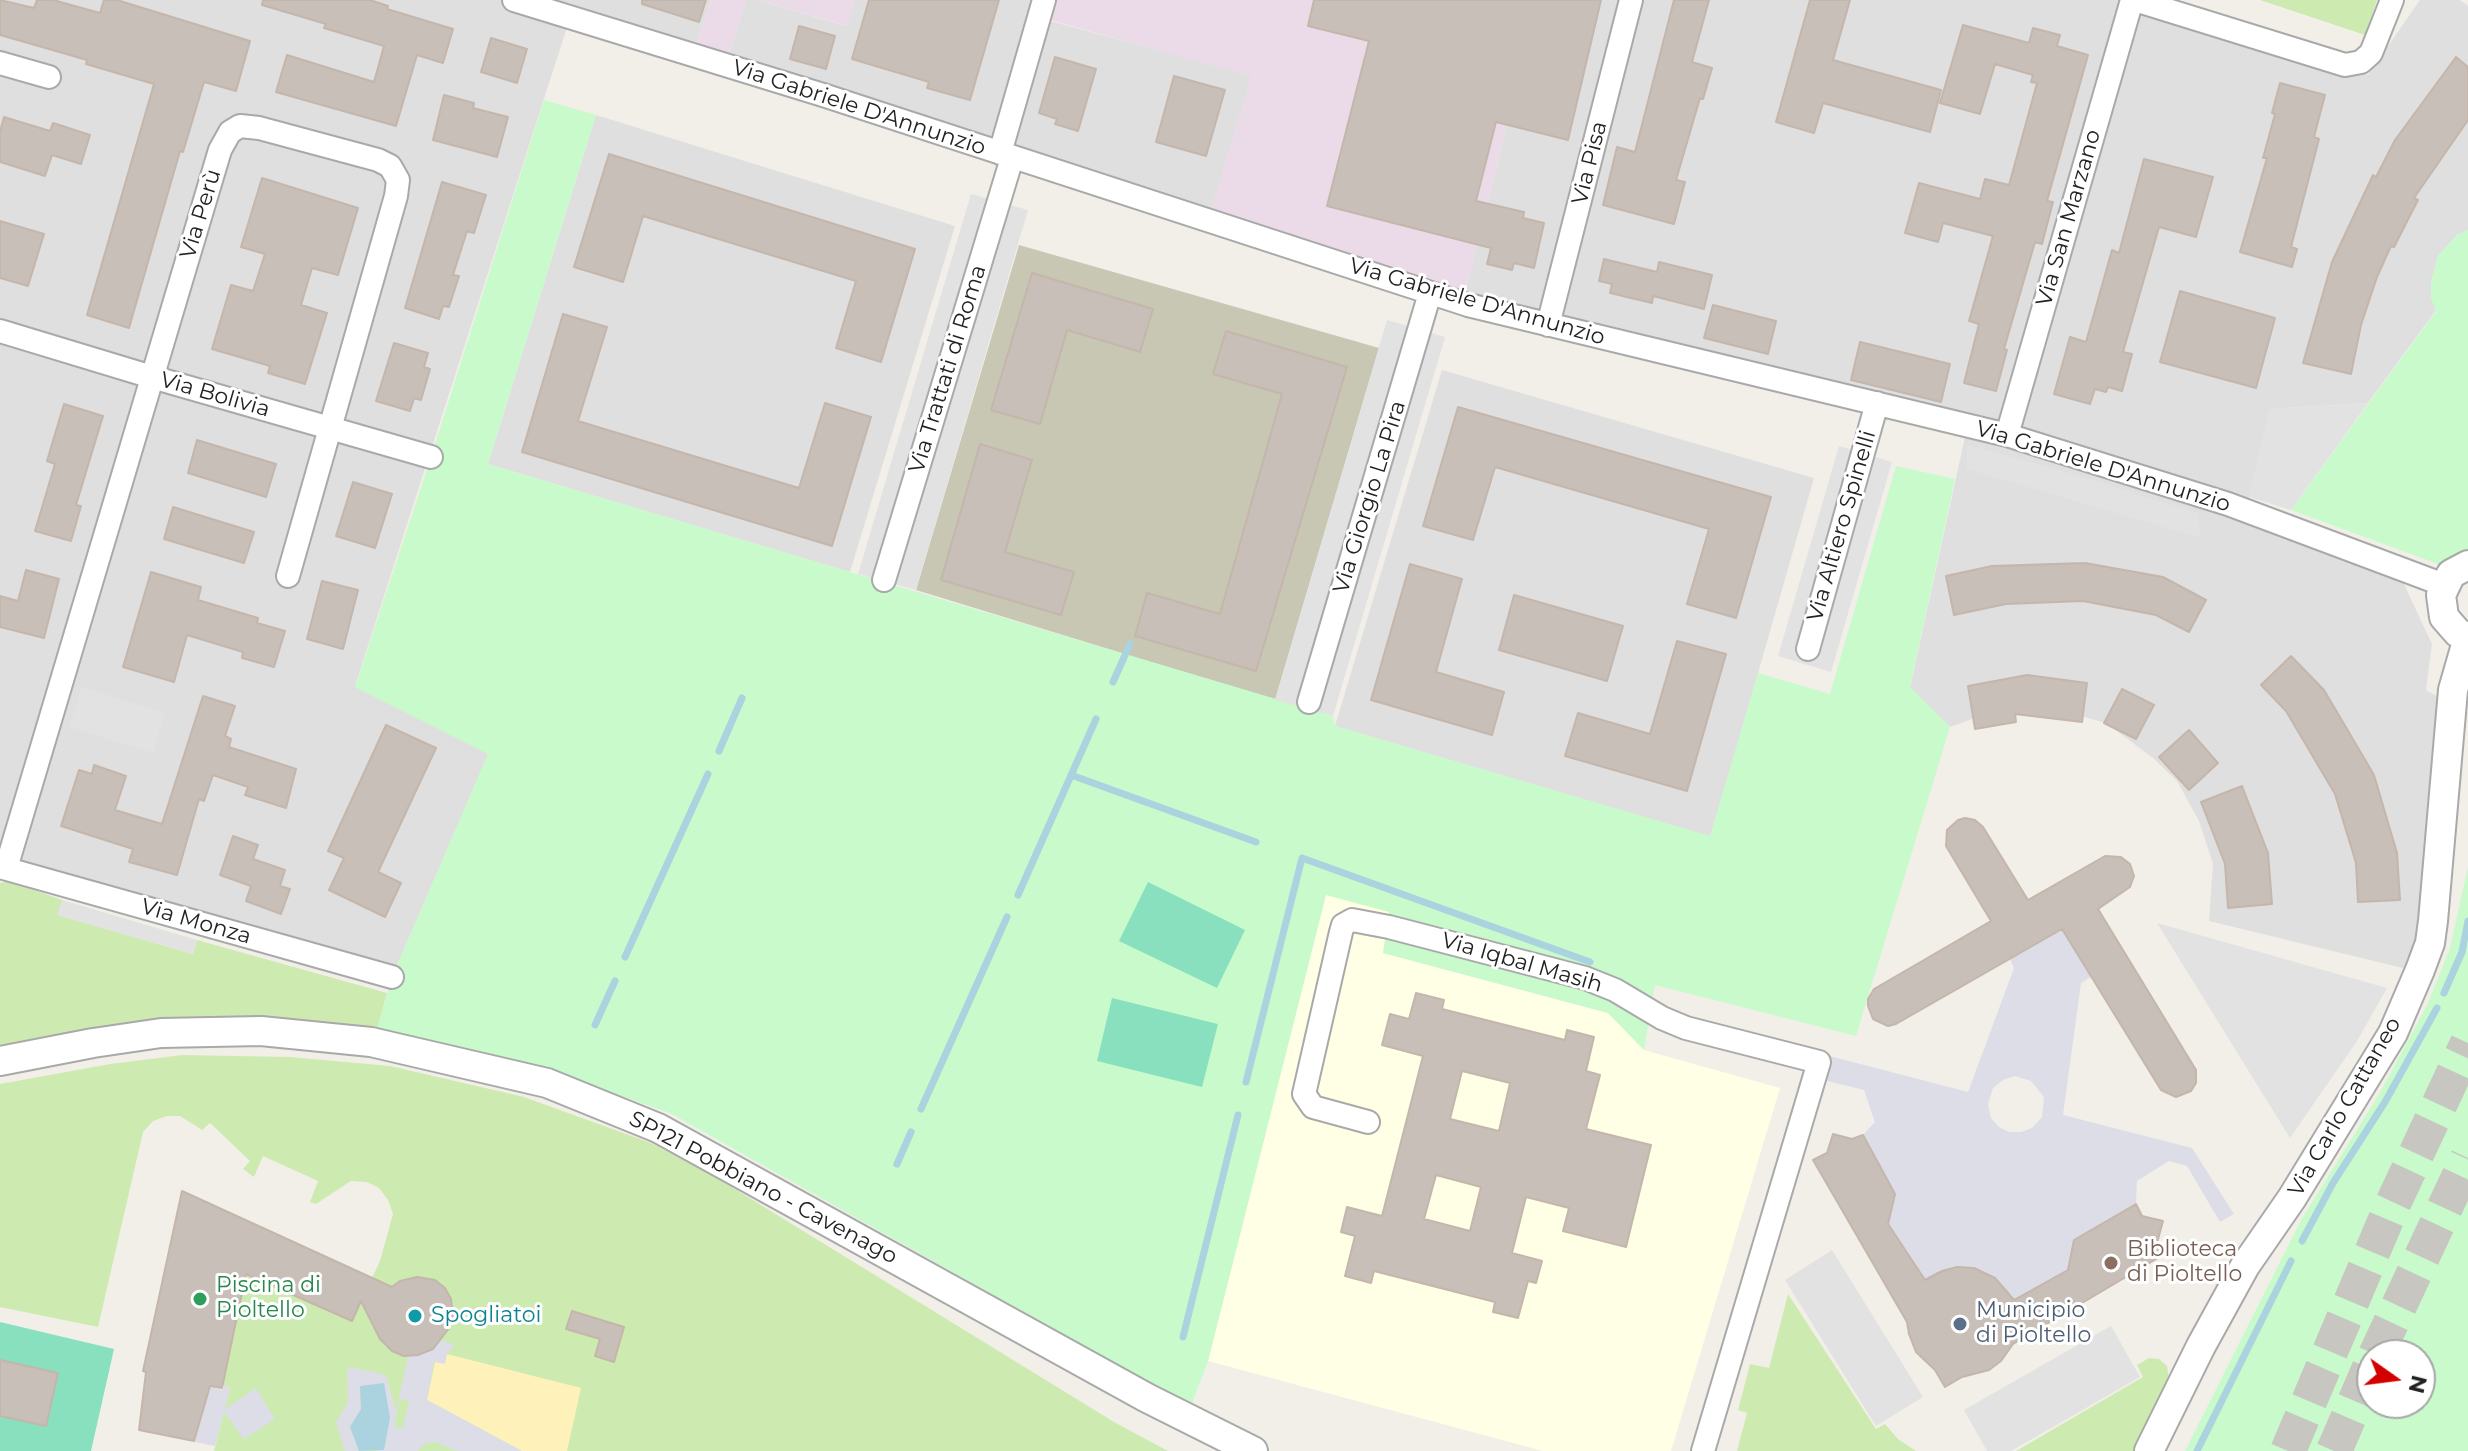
<!DOCTYPE html>
<meta charset="utf-8">
<style>
body{margin:0}
#map{position:relative;width:2468px;height:1451px;overflow:hidden;background:#f2efe9;font-family:Montserrat,sans-serif}
canvas{display:block}
.north{position:absolute;left:2356px;top:1339px;width:80px;height:80px;box-sizing:border-box;background:#fff;border:2px solid #a7a7a7;border-radius:50%;rotate:104deg;font-size:22px;font-weight:700;line-height:32px;text-align:center;color:#222}
.north::after{content:'';display:block;margin:auto;width:28px;height:36px;background:#d40000;clip-path:polygon(50% 0,100% 100%,50% 72%,0 100%)}
</style>
<div id="map">
<canvas width="2468" height="1451"></canvas>
<div class="north">N</div>
</div>
<script>
const context = document.querySelector('canvas').getContext('2d');
context.lineJoin = 'round';
function fill(path, color) { context.fillStyle = color; context.fill(path, 'evenodd'); }
const toPath = rows => new Path2D(rows.map(r => 'M' + r).join(''));
function strokePath(path, color, width, dash) { context.strokeStyle = color; context.lineWidth = width; context.lineCap = dash ? 'butt' : 'round'; context.setLineDash(dash || []); context.stroke(path); }
function write(font, color, halo, rows, align = 'center') {
  context.font = font + ' Montserrat,sans-serif'; context.lineWidth = 6; context.setLineDash([]); context.textBaseline = 'middle'; context.strokeStyle = halo; context.fillStyle = color; for (const [text, x, y, turn = 0] of rows) {
    context.save(); context.translate(x, y); context.rotate((+turn || 0) * Math.PI / 180); context.textAlign = isNaN(turn) ? turn : align; if (halo) context.strokeText(text, 0, 0); context.fillText(text, 0, 0); context.restore();
  }
}
const residential = toPath([
 [0,0,711,0,693,55,570,18,355,686,489,753,392,977,0,867],
 [746,0,757,0,846,26,855,0,1044,0,1039,18,1252,75,1208,222,725,65],
 [1539,0,2135,0,2368,75,2420,0,2460,0,2468,6,2468,230,2457,235,2438,256,2431,283,2431,297,2436,310,2368,403,2270,409,2246,511,1462,303],
 [596,115,955,226,850,572,488,464],
 [1442,370,1814,478,1711,837,1335,726],
 [1965,437,2225,509,2402,580,2432,644,2426,690,2442,699,2424,939,2411,970,2209,921,2213,864,2199,821,2177,781,2153,758,2106,723,2053,708,1995,711,1950,727,1910,688]
]);
const industrial = toPath([
 [711,0,746,0,725,65,693,55],
 [757,0,855,0,847,26],
 [1044,0,1539,0,1462,303,1208,222,1251,76,1039,17]
]);
const education = toPath([
 [1326,894,1390,912,1383,953,1608,1013,1644,1050,1780,1088,1671,1451,1543,1451,1208,1361]
]);
const construction = toPath([
 [1019,245,1379,348,1275,700,916,590]
]);
const grass = toPath([
 [2260,0,2377,0,2365,35],
 [10,881,62,900,58,915,193,954,197,940,387,993,377,1030,0,1049,0,883],
 [183,1055,290,1057,390,1066,524,1097,651,1143,717,1178,1114,1422,1168,1451,214,1451,230,1387,223,1385,246,1274,352,1321,380,1261,393,1214,388,1200,379,1188,367,1182,351,1181,316,1204,310,1202,318,1181,263,1156,254,1177,243,1169,250,1161,210,1123,202,1130,180,1116,167,1116,153,1121,143,1132,98,1327,0,1307,0,1084,110,1064],
 [1788,1294,1876,1429,1885,1424,1898,1439,1916,1451,1737,1451,1747,1413,1738,1410,1750,1364,1769,1368],
 [2149,1358,2159,1359,2167,1366,2169,1379,2133,1451,2016,1451,2143,1377,2137,1365]
]);
const sand = toPath([
 [447,1354,581,1388,567,1451,522,1451,427,1400,435,1362]
]);
const park = toPath([
 [544,100,596,115,488,464,1333,716,1335,726,1710,836,1758,673,1830,694,1896,466,1955,479,1910,687,1950,727,1856,1036,1655,985,1644,1050,1608,1013,1383,953,1389,912,1326,895,1208,1361,1191,1406,670,1113,561,1075,377,1030,392,977,488,754,355,687,431,457],
 [2468,230,2468,575,2291,510,2436,311,2431,297,2431,283,2438,256,2457,235],
 [2468,867,2468,1451,2185,1451,2301,1220,2381,1091,2427,1005,2450,948],
 [2372,1355,2420,1355,2420,1403,2372,1403]
]);
const pitch = toPath([
 [1148,882,1245,930,1217,988,1119,941],
 [1112,998,1218,1024,1202,1087,1097,1061],
 [0,1322,114,1349,91,1451,0,1451]
]);
const parking = toPath([
 [971,194,1028,210,916,590,858,574],
 [1387,320,1445,337,1333,716,1275,700],
 [2368,403,2291,510,2249,497,2270,409],
 [1967,445,2056,469,2198,513,2201,538,1967,469],
 [1839,446,1892,462,1831,672,1778,656],
 [82,687,165,713,153,753,69,727],
 [62,900,197,940,193,954,57,915],
 [2157,923,2387,988,2357,1041,2290,1138],
 [1832,1250,1923,1397,1876,1426,1785,1280],
 [2111,1326,2140,1377,2011,1451,1987,1451,1964,1410]
]);
const plaza = toPath([
 [2062,929,2091,977,2081,983,2063,1115,2192,1148,2234,1214,2220,1222,2187,1166,2169,1161,2137,1181,2136,1204,2074,1240,2068,1270,2013,1301,1995,1278,1974,1268,1957,1267,1942,1271,1925,1281,1888,1224,1895,1194,1863,1135,1875,1122,1864,1090,1815,1078,1822,1054,1968,1092,2014,968,2010,959],
 [2015,1076,2031,1081,2044,1097,2042,1117,2032,1128,2021,1132,2009,1132,1999,1127,1991,1118,1988,1104,1993,1088,2003,1080],
 [412,1340,444,1341,454,1345,447,1354,445,1364,434,1362,427,1400,522,1451,457,1451,435,1442,424,1444,418,1451,374,1451,384,1449,360,1386,361,1409,350,1427,359,1451,345,1451,336,1422,348,1402,347,1370,350,1367,386,1375,396,1411],
 [400,1399,409,1401,403,1428,394,1426],
 [201,1385,223,1390,224,1385,230,1387,225,1409,256,1388,275,1419,244,1439,224,1412,215,1446,195,1442,200,1418]
]);
const water = toPath([
 [384,1383,390,1418,384,1450,359,1451,350,1427,361,1409,360,1386]
]);
const stream = toPath([
 [1113,682,1130,644],
 [719,751,742,698],
 [1071,775,1256,842],
 [1018,895,1096,719],
 [625,957,708,774],
 [2444,993,2462,952,2468,921],
 [595,1025,615,981],
 [1246,1082,1302,858,1590,962],
 [921,1109,1007,917],
 [897,1164,911,1132],
 [2302,1241,2333,1183,2385,1102,2437,1008],
 [1183,1337,1238,1115],
 [2197,1451,2291,1261]
]);
const building = toPath([
 [0,0,34,8,37,0,53,0,100,13,104,0,117,0,250,41,236,91,204,82,183,152,180,151,129,328,87,315,154,84,86,64,87,60,0,35,0,0],
 [263,0,370,0,388,6,387,9,453,29,443,63,417,55,396,126,276,92,287,55,374,82,384,46,324,28,326,24,262,5,263,0],
 [642,0,706,0,699,22,642,4,642,0],
 [869,0,999,0,970,100,927,88,929,82,852,59,869,0],
 [1314,0,1601,0,1568,140,1496,122,1476,201,1524,212,1523,218,1544,223,1534,268,1514,263,1512,270,1487,264,1491,248,1327,206,1369,41,1308,26,1314,0],
 [1674,0,1709,0,1692,62,1712,68,1703,99,1700,98,1676,180,1685,182,1674,224,1603,205,1617,147,1635,152,1674,0],
 [1810,0,1850,0,1833,60,1941,90,1930,132,1823,103,1814,133,1776,122,1810,0],
 [1963,25,2029,43,2033,28,2060,35,2057,46,2088,55,2047,201,2053,202,2042,244,2035,242,2004,349,2007,350,1996,391,1964,383,1979,324,1969,321,1993,236,1943,223,1938,242,1905,233,1919,183,1980,199,1985,179,2009,185,2037,83,2031,82,2033,75,1995,64,1980,114,1940,103,1963,25],
 [799,26,835,36,826,69,790,59,799,26],
 [491,38,527,49,517,83,481,72,491,38],
 [1055,57,1096,69,1078,131,1055,124,1057,119,1039,113,1055,57],
 [2456,57,2468,67,2468,120,2414,198,2418,200,2394,247,2391,246,2377,277,2361,325,2351,374,2303,363,2332,262,2373,175,2376,177,2395,140,2456,57],
 [1174,76,1225,90,1206,156,1156,142,1174,76],
 [2280,83,2325,95,2314,137,2319,139,2291,247,2297,249,2292,267,2240,252,2267,158,2263,158,2275,114,2272,113,2280,83],
 [444,95,474,103,473,108,508,117,497,157,433,140,444,95],
 [4,117,50,131,53,123,90,135,81,164,52,155,45,176,0,162,0,132,4,117],
 [609,154,915,249,881,362,836,348,856,281,643,216,623,282,574,267,609,154],
 [2144,159,2213,177,2196,237,2159,227,2123,352,2132,354,2122,391,2108,387,2106,392,2095,389,2090,404,2054,394,2070,337,2086,342,2112,250,2119,253,2144,159],
 [262,178,358,208,338,275,312,268,301,305,327,313,305,384,268,373,270,366,212,349,231,285,253,291,265,254,241,247,262,178],
 [442,182,486,195,474,233,467,231,453,275,459,276,449,307,443,306,439,319,405,308,442,182],
 [0,221,44,234,28,286,0,278,0,221],
 [1604,259,1657,272,1659,262,1712,275,1704,309,1653,296,1652,303,1610,293,1612,284,1599,281,1604,259],
 [1032,273,1153,309,1140,352,1067,330,1040,424,991,410,1032,273],
 [2180,291,2275,318,2256,388,2160,362,2180,291],
 [1713,305,1776,321,1768,354,1704,338,1713,305],
 [563,314,607,327,578,421,799,488,825,403,871,417,832,546,522,452,563,314],
 [1226,331,1347,367,1256,671,1135,636,1147,593,1220,614,1282,394,1213,374,1226,331],
 [1860,342,1950,364,1941,402,1851,380,1860,342],
 [394,343,428,353,424,367,430,369,421,400,414,398,410,411,376,401,394,343],
 [64,404,103,416,76,505,81,506,71,541,35,531,55,464,47,461,64,404],
 [1458,407,1771,497,1736,618,1687,604,1709,529,1495,467,1473,540,1423,526,1458,407],
 [197,440,276,464,266,497,188,473,197,440],
 [980,444,1032,460,1005,552,1074,572,1061,615,941,580,980,444],
 [353,482,392,494,375,548,336,536,353,482],
 [173,507,254,532,244,563,164,539,173,507],
 [2085,563,2163,577,2206,600,2189,632,2156,615,2083,601,2006,604,1954,615,1946,576,1992,566,2085,563],
 [1410,564,1462,579,1436,672,1504,692,1492,735,1371,700,1410,564],
 [26,570,59,579,44,638,0,627,0,596,18,601,26,570],
 [151,572,201,587,198,600,258,618,257,623,285,631,274,667,242,658,243,652,187,635,174,682,123,667,151,572],
 [322,581,358,590,343,649,307,639,322,581],
 [1514,595,1623,626,1607,681,1499,650,1514,595],
 [1677,641,1726,654,1687,791,1565,756,1578,713,1650,734,1677,641],
 [2291,656,2324,690,2374,775,2397,853,2400,900,2358,902,2356,863,2335,794,2286,711,2261,685,2291,656],
 [2027,675,2087,683,2082,722,2015,714,2016,722,1975,729,1968,686,2027,675],
 [2122,689,2154,705,2136,739,2104,723,2122,689],
 [203,696,235,706,225,736,231,739,229,747,296,769,286,808,245,795,248,787,213,775,204,801,199,799,177,875,129,862,133,849,61,826,79,770,92,774,94,765,126,776,115,810,162,824,203,696],
 [386,725,436,748,378,872,401,883,385,917,329,890,344,858,328,851,386,725],
 [2189,730,2218,763,2189,790,2159,757,2189,730],
 [2242,786,2268,853,2272,904,2228,908,2225,864,2201,802,2242,786],
 [1965,818,1975,820,1983,827,2028,900,2105,856,2121,857,2130,864,2134,876,2130,887,2098,909,2196,1070,2196,1083,2191,1091,2176,1097,2161,1090,2062,929,1896,1024,1888,1026,1873,1019,1868,1006,1868,999,1874,989,1991,921,1946,846,1947,830,1958,820,1965,818],
 [233,836,258,845,253,859,285,870,280,886,290,889,281,914,246,901,251,886,220,875,233,836],
 [1416,993,1444,1000,1442,1009,1565,1040,1567,1030,1594,1037,1586,1071,1600,1075,1586,1129,1651,1145,1626,1247,1563,1231,1569,1208,1526,1197,1512,1253,1542,1261,1536,1283,1528,1281,1518,1318,1493,1312,1495,1302,1374,1271,1371,1283,1345,1276,1355,1236,1341,1232,1347,1207,1382,1216,1423,1056,1382,1045,1390,1014,1409,1019,1416,993],
 [1462,1071,1510,1083,1499,1131,1450,1119,1462,1071],
 [1436,1175,1481,1187,1470,1231,1424,1219,1436,1175],
 [1833,1134,1852,1139,1863,1135,1895,1194,1888,1224,1925,1280,1942,1271,1957,1267,1974,1268,1995,1278,2014,1300,2068,1270,2074,1240,2136,1204,2142,1216,2163,1221,2157,1243,2163,1255,2013,1344,2001,1361,1989,1370,1962,1377,1945,1387,1935,1370,1916,1352,1909,1334,1907,1322,1813,1160,1827,1153,1833,1134],
 [182,1191,392,1287,400,1281,417,1277,435,1280,445,1288,451,1299,453,1315,450,1327,433,1349,418,1355,404,1356,392,1351,380,1339,361,1301,352,1321,246,1274,222,1388,210,1386,194,1441,139,1430,146,1372,143,1371,182,1191],
 [572,1311,624,1327,614,1362,595,1356,600,1339,566,1329,572,1311],
 [0,1360,58,1373,46,1426,0,1416,0,1360]
]);
const trunkTunnel = toPath([
 [2376,1355,2468,1158],
 [2288,1451,2390,1210,2468,1043],
 [2334,1451,2372,1363]
]);
const minor = toPath([
 [514,0,823,95,1468,305,2007,435,2228,504,2444,585],
 [2135,0,2345,65,2361,62,2371,53,2392,0],
 [0,63,49,77],
 [1000,153,1044,0],
 [1548,325,1631,0],
 [0,331,152,377,431,457],
 [2007,435,2132,0],
 [884,580,1012,158],
 [1808,649,1877,403],
 [1309,702,1430,293],
 [0,867,392,977],
 [6,868,220,150,230,132,240,126,259,128,378,160,390,166,398,180,396,196,288,576],
 [1368,1122,1313,1107,1304,1094,1341,932,1343,925,1352,920,1389,927,1585,978,1615,990,1662,1018,1686,1028,1819,1062,1703,1451]
]);
const tertiary = toPath([
 [2468,565,2451,574,2441,595,2444,617,2458,633,2468,637],
 [0,1061,93,1043,161,1033,261,1031,371,1042,547,1083,658,1128,1147,1398,1253,1451],
 [2149,1451,2201,1346,2245,1266,2292,1198,2393,1033,2420,970,2430,943,2433,921,2453,690,2468,638]
]);
const markers = [
 [2111,1263,8,"#8d6e63"],
 [200,1299,8,"#2e9e5b"],
 [415,1316,8,"#0f9aa8"],
 [1960,1324,8,"#5c6f8a"]
];
const streetNames = [
 ["Via Gabriele D'Annunzio",859,108,18],
 ["Via Pisa",1590,163,-76],
 ["Via Perù",201,214,-73],
 ["Via San Marzano",2069,218,-74],
 ["Via Gabriele D'Annunzio",1477,302,16],
 ["Via Trattati di Roma",948,369,-73],
 ["Via Bolivia",215,395,16],
 ["Via Gabriele D'Annunzio",2103,467,17],
 ["Via Giorgio La Pira",1370,497,-73],
 ["Via Altiero Spinelli",1842,526,-74],
 ["Via Monza",196,922,16],
 ["Via Iqbal Masih",1522,963,16],
 ["Via Carlo Cattaneo",2345,1107,-60],
 ["SP121 Pobbiano - Cavenago",763,1188,28]
];
const educationNames = [
 ["Biblioteca",2127,1250],
 ["di Pioltello",2127,1275]
];
const leisureNames = [
 ["Piscina di",216,1286],
 ["Pioltello",216,1311]
];
const serviceNames = [
 ["Municipio",1976,1311],
 ["di Pioltello",1976,1336]
];
const cultureNames = [
 ["Spogliatoi",431,1316]
];
fill(residential, '#e0dfdf');
fill(industrial, '#ebdbe8');
fill(education, '#ffffe5');
fill(construction, '#c7c7b4');
fill(grass, '#cdebb0');
fill(sand, '#fff1ba');
fill(park, '#c8facc');
fill(pitch, '#88e0be');
fill(parking, '#e2e2e2');
fill(plaza, '#dddde8');
fill(water, '#aad3df');
strokePath(stream, '#aad3df', 7);
fill(building, '#c7bfb8');
strokePath(building, '#c4b6ab', 2);
strokePath(trunkTunnel, '#c8c6c1', 36, [36, 18]);
strokePath(minor, '#a9a9a9', 26);
strokePath(tertiary, '#a9a9a9', 32);
strokePath(minor, '#fff', 22);
strokePath(tertiary, '#fff', 28);
for (const [x, y, r, color] of markers) { const dot = new Path2D(); dot.arc(x, y, r, 0, 2 * Math.PI); context.fillStyle = color; context.fill(dot); strokePath(dot, '#fff', 3); }
write('22px', '#222', '#fff', streetNames);
write('22px', '#785e54', '#fff', educationNames, 'left');
write('22px', '#27864d', '#fff', leisureNames, 'left');
write('22px', '#4e5e75', '#fff', serviceNames, 'left');
write('22px', '#0d838f', '#fff', cultureNames, 'left');
</script>
